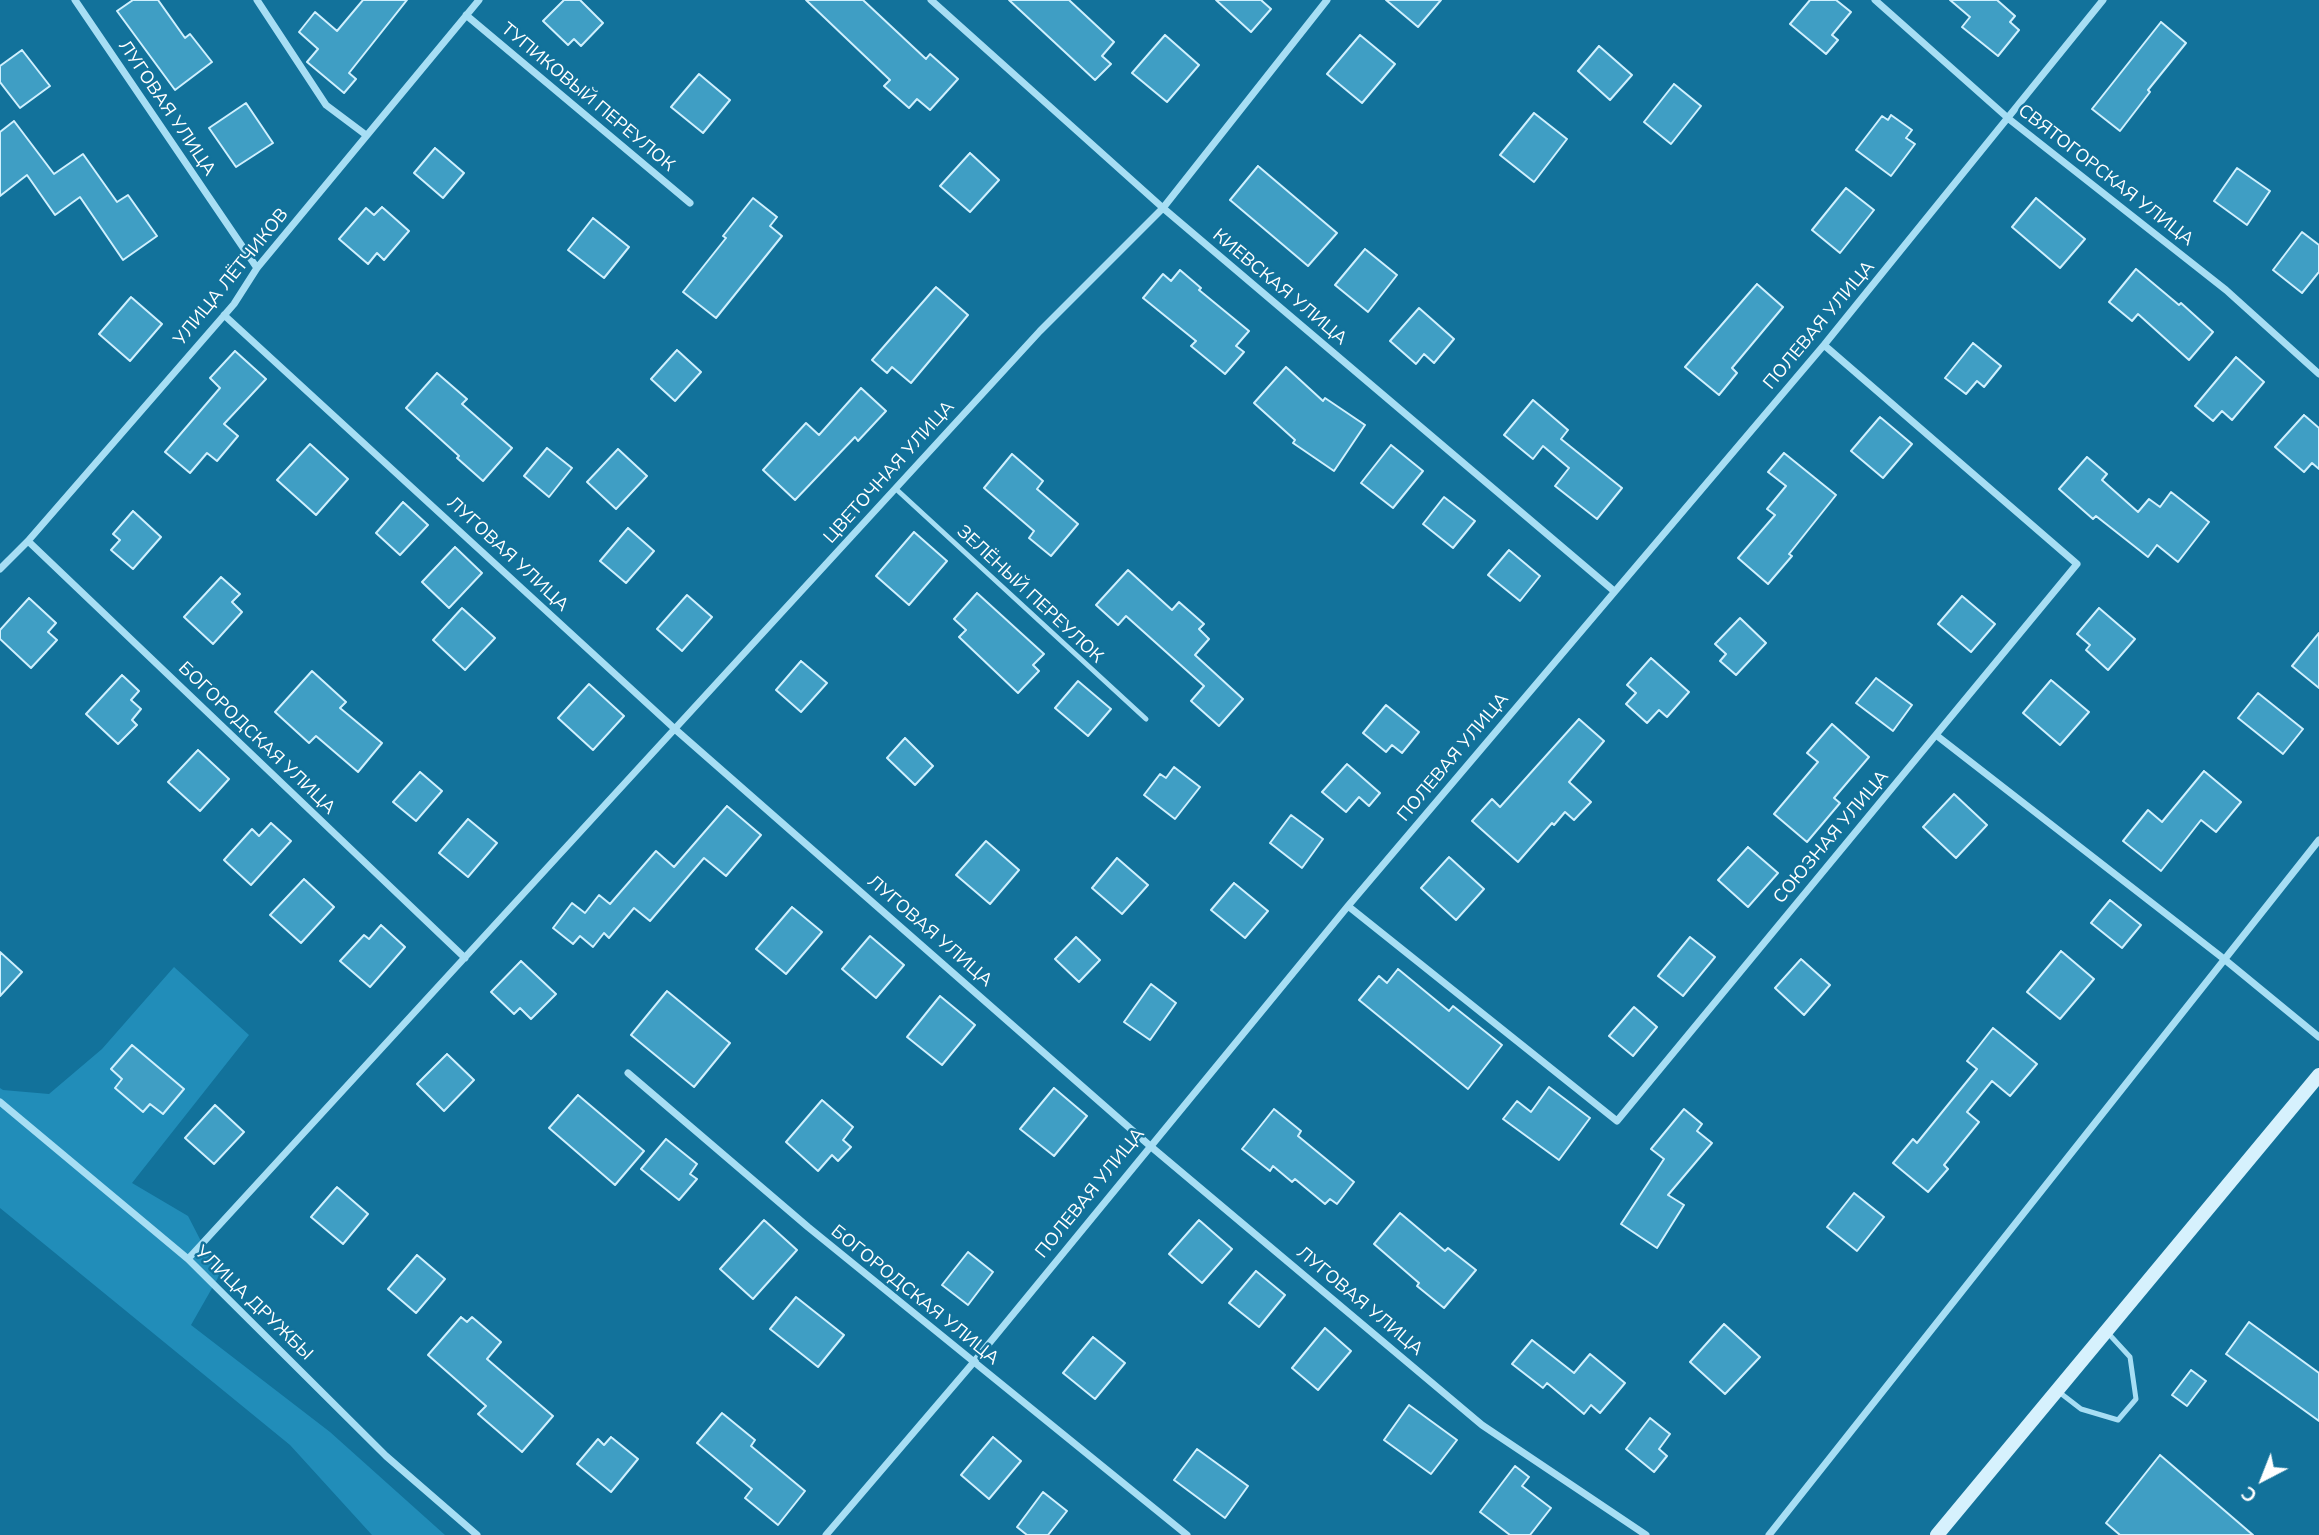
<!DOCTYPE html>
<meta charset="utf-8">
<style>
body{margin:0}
#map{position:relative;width:2319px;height:1535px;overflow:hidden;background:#12729b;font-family:Mulish,sans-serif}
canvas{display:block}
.north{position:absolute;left:2228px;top:1444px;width:70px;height:70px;-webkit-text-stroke:5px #12729b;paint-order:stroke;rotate:222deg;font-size:19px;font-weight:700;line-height:28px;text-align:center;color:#fff}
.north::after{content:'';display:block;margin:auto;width:24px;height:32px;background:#fff;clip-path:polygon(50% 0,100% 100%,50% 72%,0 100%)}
</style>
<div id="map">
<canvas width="2319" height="1535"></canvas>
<div class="north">С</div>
</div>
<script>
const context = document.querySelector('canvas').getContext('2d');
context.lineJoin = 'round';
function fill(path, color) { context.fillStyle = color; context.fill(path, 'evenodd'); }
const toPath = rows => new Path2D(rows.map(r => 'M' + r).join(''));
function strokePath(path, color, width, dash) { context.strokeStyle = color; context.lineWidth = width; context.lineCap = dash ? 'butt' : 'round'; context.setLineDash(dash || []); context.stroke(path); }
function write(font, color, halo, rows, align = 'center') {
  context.font = font + ' Mulish,sans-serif'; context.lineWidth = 5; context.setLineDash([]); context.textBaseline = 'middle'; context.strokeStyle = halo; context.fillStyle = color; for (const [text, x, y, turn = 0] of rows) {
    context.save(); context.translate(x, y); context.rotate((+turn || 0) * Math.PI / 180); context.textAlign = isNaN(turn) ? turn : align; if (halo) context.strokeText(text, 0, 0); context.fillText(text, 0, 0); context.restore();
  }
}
const green = toPath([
 [174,967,249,1035,132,1183,188,1216,219,1276,191,1325,330,1432,445,1535,372,1535,290,1445,0,1208,0,1088,3,1090,49,1094,102,1049]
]);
const building = toPath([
 [133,0,158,0,185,38,190,34,212,62,175,90,117,11,133,0],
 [363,0,407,0,349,73,356,79,344,93,307,62,318,49,299,32,315,12,337,31,363,0],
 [564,0,580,0,603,23,581,46,574,39,568,45,543,21,564,0],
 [806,0,863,0,926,59,930,54,958,79,930,110,917,99,909,108,884,86,890,80,806,0],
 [1009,0,1069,0,1114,42,1102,56,1111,64,1095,80,1009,0],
 [1216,0,1261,0,1271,9,1251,32,1216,0],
 [1386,0,1441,0,1418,27,1386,0],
 [1810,0,1836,0,1851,12,1832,35,1838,40,1826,54,1790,24,1810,0],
 [1950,0,1997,0,2015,16,2010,22,2019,30,1998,56,1962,27,1970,17,1950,0],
 [2161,22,2186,43,2148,90,2150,92,2120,131,2092,109,2161,22],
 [1165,35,1199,65,1167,102,1132,73,1165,35],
 [1360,35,1395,64,1362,103,1327,74,1360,35],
 [1599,46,1632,75,1610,100,1578,71,1599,46],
 [22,50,50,86,20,108,0,82,0,66,22,50],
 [699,74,730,100,703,133,671,107,699,74],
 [1674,84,1701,106,1671,144,1644,122,1674,84],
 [246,103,273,143,236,167,209,128,246,103],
 [1534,113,1567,139,1534,182,1500,155,1534,113],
 [1891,115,1912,130,1906,138,1915,144,1891,176,1856,150,1882,116,1888,120,1891,115],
 [14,121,54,174,83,154,117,202,128,195,157,236,123,260,80,197,55,215,27,175,0,196,0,132,14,121],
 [435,148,464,173,443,198,414,173,435,148],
 [970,153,999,180,970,212,940,186,970,153],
 [1258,166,1337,233,1308,266,1230,200,1258,166],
 [2237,168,2270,191,2247,225,2214,201,2237,168],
 [1846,188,1874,210,1840,253,1812,230,1846,188],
 [753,198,777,217,770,226,782,236,716,318,683,292,726,238,723,236,753,198],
 [2036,198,2085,239,2060,268,2012,227,2036,198],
 [382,207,409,231,384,260,377,253,368,264,339,239,366,208,374,215,382,207],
 [593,218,629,247,604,278,568,250,593,218],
 [2302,232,2319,245,2319,272,2302,293,2273,270,2302,232],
 [1365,249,1397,275,1368,312,1335,285,1365,249],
 [2136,269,2179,305,2181,303,2213,332,2189,360,2138,314,2132,321,2109,302,2136,269],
 [1180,270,1201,288,1199,290,1249,331,1236,346,1244,352,1225,374,1191,346,1196,341,1143,298,1163,274,1171,281,1180,270],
 [1757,284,1783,307,1732,368,1737,373,1719,395,1685,367,1757,284],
 [936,287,968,315,911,383,892,367,887,373,872,360,936,287],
 [131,297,162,324,130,361,99,334,131,297],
 [1419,308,1454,339,1434,363,1424,354,1416,364,1390,341,1419,308],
 [1973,343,2001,366,1984,387,1977,381,1966,394,1945,378,1973,343],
 [677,350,701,372,675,401,651,379,677,350],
 [235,351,266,379,224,424,238,436,217,461,207,453,190,473,165,452,220,388,210,378,235,351],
 [2236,357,2264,382,2232,420,2222,411,2213,421,2195,406,2236,357],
 [1286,367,1323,401,1325,398,1365,425,1334,471,1293,443,1295,440,1254,403,1286,367],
 [437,373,467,399,462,404,512,448,483,481,457,458,459,456,406,408,437,373],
 [861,388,886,411,858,441,855,437,795,500,763,470,806,423,819,435,861,388],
 [1533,400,1568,430,1561,439,1622,488,1597,519,1555,486,1569,468,1543,446,1533,459,1504,435,1533,400],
 [2304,415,2319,428,2319,469,2312,463,2304,472,2275,447,2304,415],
 [1880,417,1912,444,1883,478,1851,451,1880,417],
 [310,444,348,479,316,515,277,480,310,444],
 [1391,445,1423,471,1393,508,1361,483,1391,445],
 [547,448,572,468,549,497,524,476,547,448],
 [618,449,647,476,616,509,587,482,618,449],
 [1784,453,1836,495,1789,554,1792,556,1768,584,1738,558,1775,515,1767,509,1786,486,1768,472,1784,453],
 [1012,454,1043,481,1037,489,1078,524,1051,556,1029,538,1034,531,984,488,1012,454],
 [2087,457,2107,474,2102,480,2138,512,2149,499,2160,507,2171,492,2209,522,2178,562,2157,545,2148,557,2096,516,2093,519,2059,489,2087,457],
 [1444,497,1475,521,1453,548,1423,524,1444,497],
 [403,502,428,525,400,555,376,533,403,502],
 [133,511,161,537,133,569,111,550,120,540,113,534,133,511],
 [628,528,654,551,626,583,600,561,628,528],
 [914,532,947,561,909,605,876,576,914,532],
 [455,547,482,573,449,608,422,582,455,547],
 [1509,550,1540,576,1520,601,1488,575,1509,550],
 [1128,570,1172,610,1179,602,1204,624,1199,629,1209,639,1195,655,1243,699,1219,726,1191,701,1204,686,1126,616,1118,625,1096,605,1128,570],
 [221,577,240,594,232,602,242,612,213,644,184,617,221,577],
 [977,593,1044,654,1033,665,1039,671,1018,693,959,637,966,630,954,619,977,593],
 [687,595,712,617,682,651,657,629,687,595],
 [1962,596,1995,624,1971,652,1938,624,1962,596],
 [29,598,56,623,48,632,57,640,31,668,0,639,0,630,29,598],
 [462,608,495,638,465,670,433,640,462,608],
 [2099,608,2135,639,2108,670,2086,650,2090,645,2077,634,2099,608],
 [1740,618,1766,643,1736,675,1720,661,1726,654,1715,644,1740,618],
 [2319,633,2319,688,2292,666,2319,633],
 [1651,658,1689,692,1667,717,1659,710,1647,723,1626,704,1636,693,1627,685,1651,658],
 [801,661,827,683,801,712,776,690,801,661],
 [312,671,346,702,340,708,382,743,358,772,316,736,309,743,275,712,312,671],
 [122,675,139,691,131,700,141,709,132,720,137,725,118,744,86,714,122,675],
 [1876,678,1912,705,1893,731,1856,703,1876,678],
 [2051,680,2089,712,2060,745,2023,713,2051,680],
 [1078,681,1111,709,1088,736,1055,708,1078,681],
 [589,684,624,716,593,750,558,718,589,684],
 [2258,693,2303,729,2283,754,2238,718,2258,693],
 [1386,705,1419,732,1402,753,1392,745,1386,752,1363,733,1386,705],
 [1579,719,1604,741,1569,782,1591,802,1574,820,1565,812,1554,825,1552,823,1518,862,1472,821,1492,799,1500,807,1579,719],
 [1832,724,1869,757,1834,798,1840,803,1807,842,1774,814,1818,762,1807,753,1832,724],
 [905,738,933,766,915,785,887,758,905,738],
 [198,750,229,779,200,811,168,782,198,750],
 [1347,764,1380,793,1369,806,1359,797,1346,812,1322,792,1347,764],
 [1174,767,1200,787,1175,819,1144,795,1160,774,1166,778,1174,767],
 [2204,771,2241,802,2216,832,2201,820,2161,871,2123,841,2148,810,2162,822,2204,771],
 [420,772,442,791,416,821,393,802,420,772],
 [1954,794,1987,825,1956,858,1923,827,1954,794],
 [727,806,761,835,726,876,704,858,650,921,634,908,609,938,604,933,593,947,580,936,573,944,553,928,572,903,585,913,599,895,610,904,656,851,674,867,727,806],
 [1291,815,1323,839,1302,868,1270,843,1291,815],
 [468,819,497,843,468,877,439,853,468,819],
 [271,823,291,841,251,885,224,860,252,829,259,836,271,823],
 [986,841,1019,870,990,904,956,875,986,841],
 [1748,847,1778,873,1748,907,1718,880,1748,847],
 [1449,857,1484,889,1456,920,1421,888,1449,857],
 [1117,858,1148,885,1122,914,1092,888,1117,858],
 [304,879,334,907,301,943,270,915,304,879],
 [1234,883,1268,911,1245,938,1211,910,1234,883],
 [2110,900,2141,925,2122,948,2091,923,2110,900],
 [792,907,822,932,786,974,756,949,792,907],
 [381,925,405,947,370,987,340,961,364,935,369,939,381,925],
 [870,936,904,965,876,998,842,969,870,936],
 [1076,937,1100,960,1079,982,1055,959,1076,937],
 [1690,937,1715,957,1683,996,1658,976,1690,937],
 [2061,951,2094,979,2060,1019,2027,992,2061,951],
 [0,952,22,972,0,996,0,952],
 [1801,959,1830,985,1804,1015,1775,988,1801,959],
 [521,961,556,994,531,1019,520,1008,514,1014,491,992,521,961],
 [1398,969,1449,1011,1453,1006,1502,1045,1468,1089,1359,1000,1379,976,1387,983,1398,969],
 [1151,984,1176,1003,1150,1040,1124,1022,1151,984],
 [667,991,730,1043,694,1087,631,1035,667,991],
 [940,996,975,1025,942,1065,907,1037,940,996],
 [1634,1007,1657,1027,1633,1056,1609,1036,1634,1007],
 [1993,1028,2037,1064,2010,1096,1992,1081,1967,1112,1979,1122,1944,1165,1948,1169,1928,1192,1893,1163,1913,1139,1917,1143,1977,1069,1967,1061,1993,1028],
 [132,1045,184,1089,163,1114,150,1104,143,1112,115,1088,122,1079,111,1069,132,1045],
 [447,1054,474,1080,444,1111,417,1084,447,1054],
 [1549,1087,1590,1118,1559,1160,1503,1119,1517,1101,1531,1112,1549,1087],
 [1054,1088,1087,1116,1054,1156,1020,1129,1054,1088],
 [578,1095,644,1151,615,1185,549,1128,578,1095],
 [822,1100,853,1127,843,1140,851,1147,838,1161,832,1155,818,1171,786,1142,822,1100],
 [215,1105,244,1132,214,1164,185,1138,215,1105],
 [1274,1109,1301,1131,1298,1136,1354,1182,1337,1204,1330,1199,1325,1204,1295,1179,1292,1182,1273,1166,1270,1171,1242,1149,1274,1109],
 [1684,1109,1702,1124,1697,1131,1712,1143,1668,1195,1684,1205,1657,1248,1621,1224,1664,1159,1651,1149,1684,1109],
 [666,1139,697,1164,690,1174,697,1179,679,1200,641,1169,666,1139],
 [337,1187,368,1214,343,1244,311,1217,337,1187],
 [1854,1193,1884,1217,1857,1251,1827,1227,1854,1193],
 [1400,1213,1445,1251,1448,1248,1476,1270,1444,1308,1417,1286,1419,1283,1374,1244,1400,1213],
 [764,1220,797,1250,753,1299,720,1269,764,1220],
 [1199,1220,1232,1249,1202,1283,1169,1254,1199,1220],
 [968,1252,993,1272,968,1305,942,1285,968,1252],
 [417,1255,445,1279,416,1313,388,1289,417,1255],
 [1256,1271,1285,1295,1259,1327,1229,1303,1256,1271],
 [796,1297,844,1335,818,1367,770,1329,796,1297],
 [461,1317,467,1322,472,1317,501,1342,487,1359,553,1416,522,1452,478,1414,486,1406,428,1355,461,1317],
 [2249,1322,2319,1373,2319,1421,2226,1354,2249,1322],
 [1724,1324,1760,1357,1725,1394,1690,1362,1724,1324],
 [1325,1328,1351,1351,1318,1390,1292,1368,1325,1328],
 [1093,1337,1125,1363,1095,1399,1063,1373,1093,1337],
 [1532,1340,1574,1373,1590,1354,1625,1383,1600,1413,1591,1405,1584,1414,1547,1383,1543,1388,1512,1364,1532,1340],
 [2191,1370,2206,1381,2187,1406,2172,1395,2191,1370],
 [1409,1405,1457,1440,1431,1474,1384,1440,1409,1405],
 [722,1413,755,1440,751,1446,805,1491,778,1525,745,1498,752,1489,697,1443,722,1413],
 [1650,1418,1670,1434,1659,1449,1667,1456,1654,1472,1626,1449,1650,1418],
 [611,1437,638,1459,611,1492,577,1464,598,1439,604,1445,611,1437],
 [993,1437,1021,1461,989,1499,961,1475,993,1437],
 [1197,1449,1248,1486,1225,1518,1174,1480,1197,1449],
 [2160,1455,2253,1535,2120,1535,2106,1523,2160,1455],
 [1515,1466,1529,1477,1522,1486,1551,1508,1530,1535,1510,1535,1480,1512,1515,1466],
 [1043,1492,1067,1511,1048,1535,1027,1535,1017,1527,1043,1492]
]);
const service = toPath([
 [896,489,1146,719],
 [2059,1392,2081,1409,2118,1420,2136,1399,2130,1357,2108,1333]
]);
const minor = toPath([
 [75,0,257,268],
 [257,0,326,105,366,135],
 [931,0,1163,208,1614,591],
 [1875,0,2009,119,2226,290,2319,374],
 [466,15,690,203],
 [224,315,676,730,1149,1145,1482,1425,1646,1535],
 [28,541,465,958],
 [0,569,28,541,234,304,257,268,479,0],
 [1936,735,2224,959,2319,1037],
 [1348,906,1617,1121,2077,564,1824,345],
 [628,1073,808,1227,1187,1535],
 [0,1102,188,1259,386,1456,477,1535],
 [188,1259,1040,331,1163,208,1327,0],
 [826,1535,973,1363,1348,906,1824,345,2103,0],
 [1769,1535,2319,840]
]);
const secondary = toPath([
 [1937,1535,2319,1075]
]);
const streetNames = [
 ["ТУПИКОВЫЙ ПЕРЕУЛОК",588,97,40],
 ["ЛУГОВАЯ УЛИЦА",167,108,56],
 ["СВЯТОГОРСКАЯ УЛИЦА",2106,175,38],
 ["УЛИЦА ЛЁТЧИКОВ",231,277,-51],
 ["КИЕВСКАЯ УЛИЦА",1280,287,40],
 ["ПОЛЕВАЯ УЛИЦА",1819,325,-50],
 ["ЦВЕТОЧНАЯ УЛИЦА",889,472,-48],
 ["ЛУГОВАЯ УЛИЦА",508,554,43],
 ["ЗЕЛЁНЫЙ ПЕРЕУЛОК",1030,594,43],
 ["БОГОРОДСКАЯ УЛИЦА",257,738,44],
 ["ПОЛЕВАЯ УЛИЦА",1453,757,-50],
 ["СОЮЗНАЯ УЛИЦА",1831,837,-50],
 ["ЛУГОВАЯ УЛИЦА",930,931,41],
 ["ПОЛЕВАЯ УЛИЦА",1090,1193,-51],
 ["БОГОРОДСКАЯ УЛИЦА",915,1295,39],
 ["ЛУГОВАЯ УЛИЦА",1360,1301,40],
 ["УЛИЦА ДРУЖБЫ",254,1303,44]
];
fill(green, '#218db9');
fill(building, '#3f9ec4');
strokePath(building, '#cff0fe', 2);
strokePath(service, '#a7def4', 5);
strokePath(minor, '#a7def4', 7);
strokePath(secondary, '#d6f1fd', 14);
write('18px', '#fff', '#12729b', streetNames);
</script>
